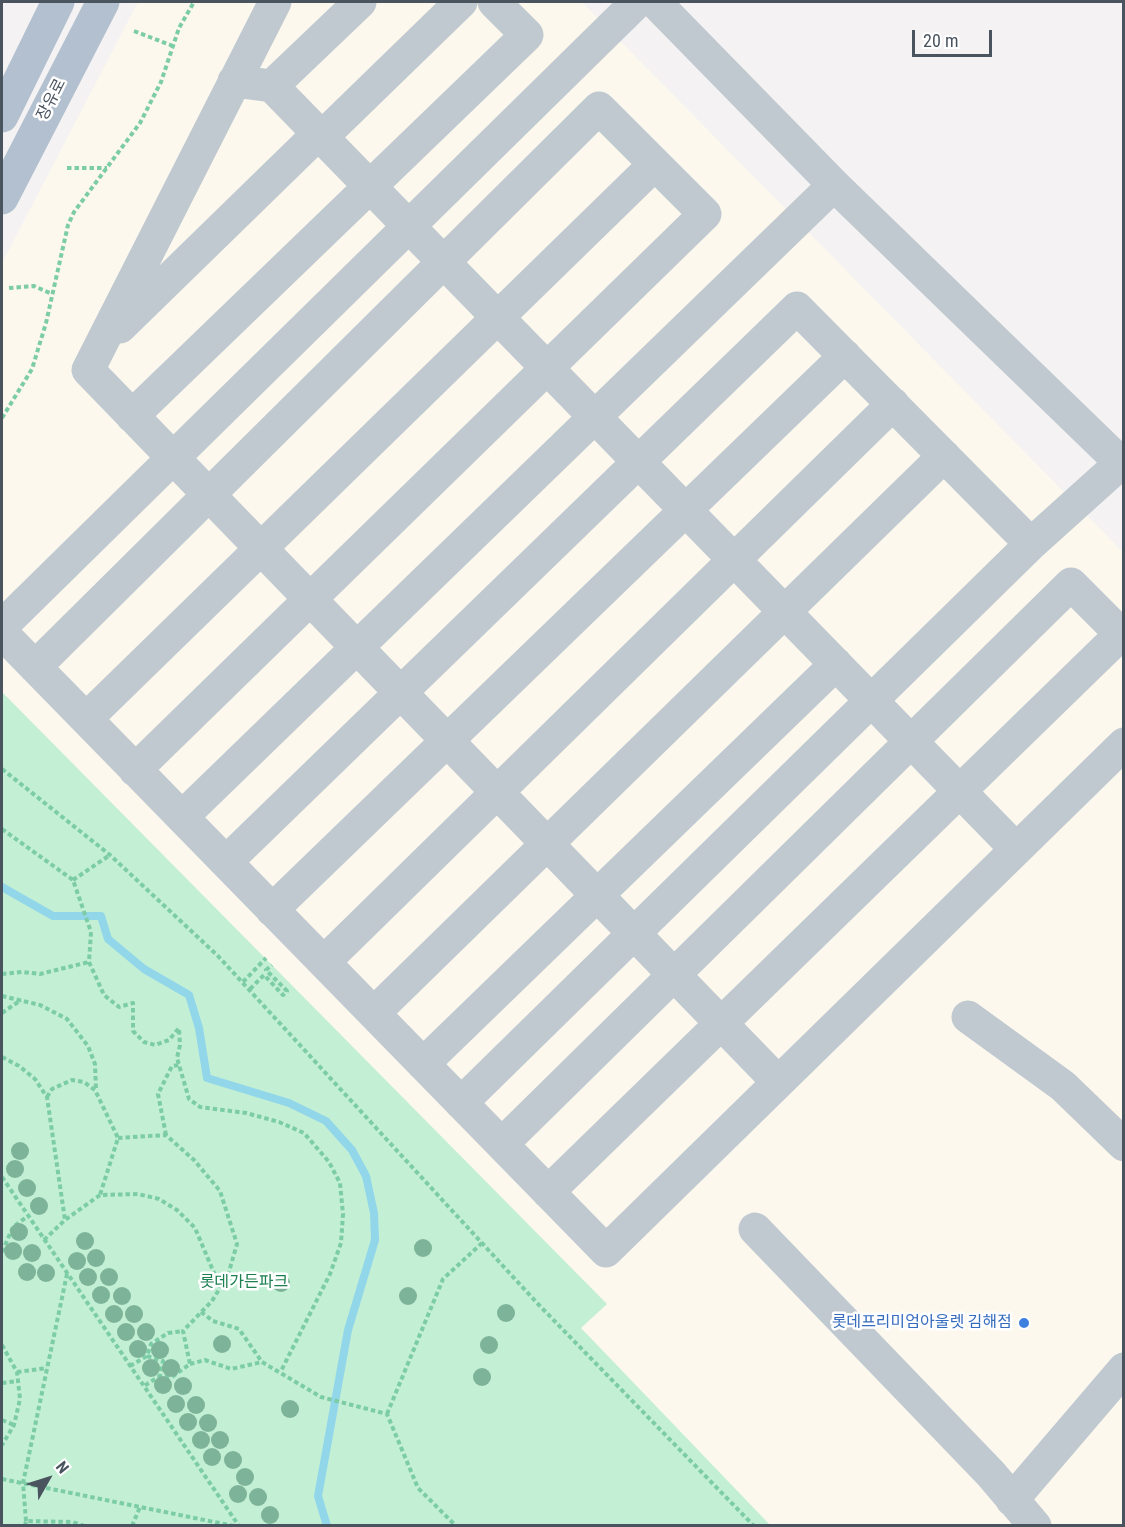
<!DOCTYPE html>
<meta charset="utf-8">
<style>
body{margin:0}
#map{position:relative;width:1125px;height:1527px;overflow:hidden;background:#f4f2f2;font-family:"Roboto Condensed",sans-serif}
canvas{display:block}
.frame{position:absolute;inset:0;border:3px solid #4a545f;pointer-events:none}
.north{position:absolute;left:18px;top:1449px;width:60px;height:60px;-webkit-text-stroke:4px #fff;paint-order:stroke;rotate:51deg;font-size:16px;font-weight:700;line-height:24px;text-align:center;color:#4a545f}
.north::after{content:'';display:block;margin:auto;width:21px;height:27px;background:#4a545f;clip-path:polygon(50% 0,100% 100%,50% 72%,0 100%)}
.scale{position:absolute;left:912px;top:30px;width:80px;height:27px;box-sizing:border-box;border:3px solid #4a545f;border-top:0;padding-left:8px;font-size:18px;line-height:21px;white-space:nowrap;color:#4a545f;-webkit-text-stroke:4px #fff;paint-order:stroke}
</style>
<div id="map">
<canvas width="1125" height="1527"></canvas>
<div class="frame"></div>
<div class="north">N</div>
<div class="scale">20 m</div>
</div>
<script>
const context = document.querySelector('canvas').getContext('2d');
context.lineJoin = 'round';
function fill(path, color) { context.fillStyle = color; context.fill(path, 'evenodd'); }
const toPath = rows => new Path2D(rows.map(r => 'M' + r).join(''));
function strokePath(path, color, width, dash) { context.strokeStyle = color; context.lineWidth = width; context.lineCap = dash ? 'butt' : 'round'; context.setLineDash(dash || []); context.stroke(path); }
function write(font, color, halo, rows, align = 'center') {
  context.font = font + ' "Roboto Condensed","Noto Sans KR",sans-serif'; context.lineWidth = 5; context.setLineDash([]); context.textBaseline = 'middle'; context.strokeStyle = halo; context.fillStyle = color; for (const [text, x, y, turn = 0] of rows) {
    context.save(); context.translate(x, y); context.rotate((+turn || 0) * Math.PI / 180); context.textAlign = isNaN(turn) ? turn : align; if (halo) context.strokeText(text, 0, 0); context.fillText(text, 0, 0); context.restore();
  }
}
const commercial = toPath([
 [138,2,582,2,1123,552,1123,1525,2,1525,2,263]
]);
const green = toPath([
 [2,692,607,1304,581,1328,770,1525,2,1525]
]);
const stream = toPath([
 [2,887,53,916,101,916,108,939,144,969,189,995,199,1028,207,1078,289,1103,326,1121,352,1150,366,1176,374,1213,375,1240,348,1330,318,1496,327,1526]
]);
const path = toPath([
 [134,31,173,46],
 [67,168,107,168],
 [9,288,34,286,52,294],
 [2,418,32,369,46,323,68,225,74,212,140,123,161,82,179,28,194,2],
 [2,769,110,855,218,956,538,1304,754,1526],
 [2,829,73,880,91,932,89,962,104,995,119,1007,133,1003,133,1031,144,1042,155,1045,169,1040,179,1028,180,1045,177,1058,189,1099,200,1107,246,1113,279,1122,304,1133,329,1162,340,1183,343,1214,341,1243,330,1274,281,1371],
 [73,880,110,855],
 [2,974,22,972,40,974,89,962],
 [243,982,266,958],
 [250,989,264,975,283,995,287,991,266,970,272,965],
 [2,996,40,1005,67,1019,88,1046,95,1064,96,1089],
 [2,1013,21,1000],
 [2,1057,19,1066,35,1079,47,1097,65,1220],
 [47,1097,52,1089,72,1080,84,1082,95,1090,118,1138,100,1195],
 [166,1135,158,1094,172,1066,179,1065],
 [118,1138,166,1135,194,1160,220,1191,237,1244,228,1275,212,1301,183,1331,190,1364,172,1377,160,1376,144,1386],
 [2,1177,239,1526],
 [44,1240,65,1220,100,1195,138,1194,159,1199,177,1210,195,1228,220,1287],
 [2,1252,13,1227,28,1216],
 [201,1312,213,1321,239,1329,262,1362,321,1397,387,1414,418,1488,456,1526],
 [2,1345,17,1372,20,1399,14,1425,2,1445],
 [147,1356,163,1361,160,1376],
 [190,1364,205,1360,231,1369,262,1362],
 [130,1366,147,1356,151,1344,168,1333,183,1331],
 [17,1372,47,1368],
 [2,1383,18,1381],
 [387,1414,443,1279,482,1243],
 [2,1420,14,1425],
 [2,1479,234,1526],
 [26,1521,23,1483,67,1274],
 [25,1526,26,1521,72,1522,85,1526],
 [132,1526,140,1507]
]);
const minor = toPath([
 [275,2,88,370,778,1082],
 [655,2,834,185,1124,466],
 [234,81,272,86,1016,849],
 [272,86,360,2],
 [322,137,461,2],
 [120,327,318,134],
 [132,416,527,35,494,2],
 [2,626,637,2],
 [2,633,606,1251,1124,744],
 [35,667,599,108,705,214,135,770],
 [86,719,655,164],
 [182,817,834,185],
 [226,862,797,308,1031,544],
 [272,910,845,356],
 [324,962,893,404],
 [374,1013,944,456],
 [968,1017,1063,1086,1124,1145],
 [423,1064,836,664],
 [461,1103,1031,544,1121,463],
 [502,1144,1071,584,1124,637],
 [548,1192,1121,634],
 [755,1229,991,1474,1035,1526],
 [1012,1500,1124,1369]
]);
const major = toPath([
 [2,116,58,2],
 [2,198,103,2]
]);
const trees = [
 [20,1151],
 [15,1169],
 [27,1188],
 [39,1206],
 [19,1232],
 [85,1241],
 [423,1248],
 [13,1251],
 [32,1253],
 [96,1258],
 [77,1261],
 [27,1272],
 [46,1273],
 [88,1277],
 [109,1277],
 [281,1283],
 [101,1295],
 [122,1296],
 [408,1296],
 [506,1313],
 [114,1314],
 [134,1314],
 [126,1332],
 [146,1332],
 [222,1344],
 [489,1345],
 [138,1349],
 [160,1350],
 [151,1368],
 [171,1368],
 [482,1377],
 [163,1385],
 [183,1386],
 [176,1404],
 [196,1405],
 [290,1409],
 [188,1422],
 [208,1423],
 [201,1440],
 [220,1440],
 [212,1457],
 [233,1460],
 [245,1477],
 [238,1494],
 [258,1497],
 [270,1515]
];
const markers = [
 [1024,1323,6,"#3f7fe0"]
];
const streetNames = [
 ["장유로",52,100,-63]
];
const parkNames = [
 ["롯데가든파크",244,1283]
];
const shopNames = [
 ["롯데프리미엄아울렛 김해점",1012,1323]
];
fill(commercial, '#fcf8ee');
fill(green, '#c3efd5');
strokePath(stream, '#92d6ea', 8);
strokePath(path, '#7ccca6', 4, [4.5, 3]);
strokePath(minor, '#c0c9d0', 33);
strokePath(major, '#b3c0cf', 33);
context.fillStyle = '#7db398';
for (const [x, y] of trees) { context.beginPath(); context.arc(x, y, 9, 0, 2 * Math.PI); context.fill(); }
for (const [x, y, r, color] of markers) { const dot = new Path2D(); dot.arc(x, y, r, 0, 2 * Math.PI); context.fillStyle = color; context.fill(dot); strokePath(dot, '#fff', 2); }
write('16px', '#4a545f', '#fff', streetNames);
write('16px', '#1b804f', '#fff', parkNames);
write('16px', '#366cbe', '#fff', shopNames, 'right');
</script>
